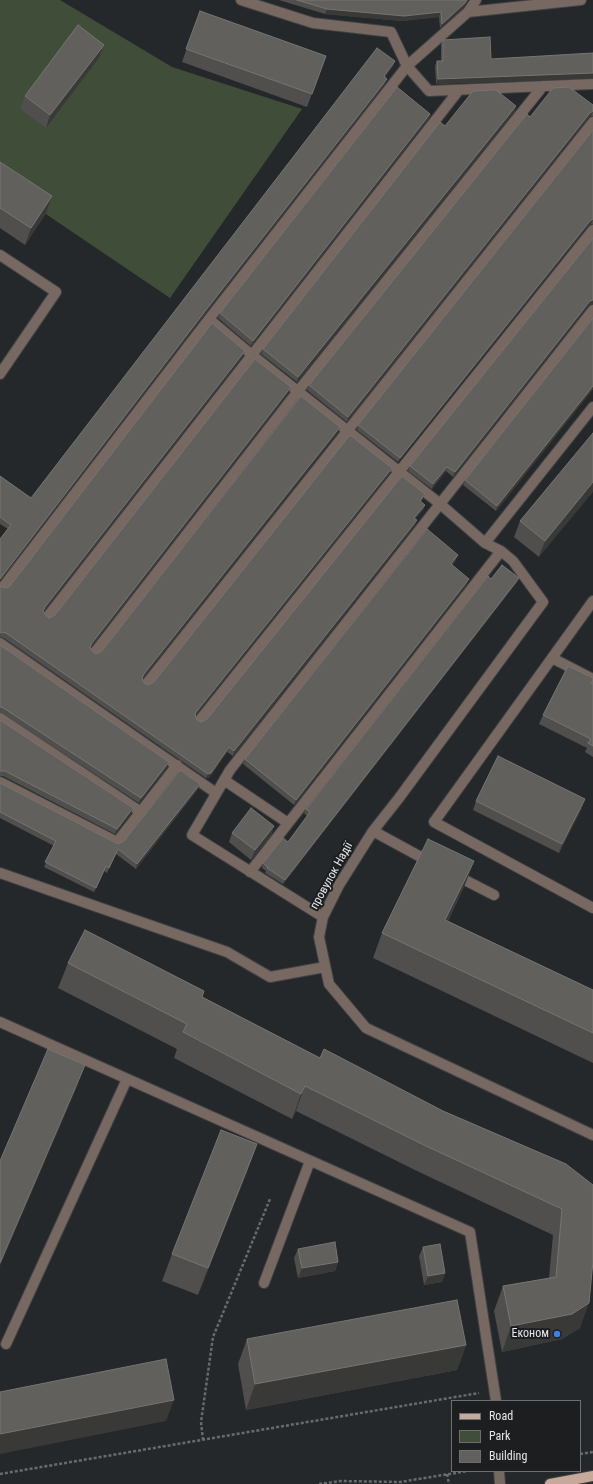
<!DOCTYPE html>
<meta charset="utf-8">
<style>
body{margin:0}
#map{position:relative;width:593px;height:1484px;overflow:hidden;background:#25282a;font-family:"Roboto Condensed",sans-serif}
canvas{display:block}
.legend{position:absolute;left:451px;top:1400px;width:130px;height:72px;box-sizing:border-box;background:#1c1e20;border:1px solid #6c6e70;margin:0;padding:5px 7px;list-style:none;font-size:12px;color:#e5e7e8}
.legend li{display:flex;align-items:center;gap:8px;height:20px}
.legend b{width:20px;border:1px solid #6c6e70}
</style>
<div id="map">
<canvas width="593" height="1484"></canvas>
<ul class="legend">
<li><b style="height:5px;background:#c6a99b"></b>Road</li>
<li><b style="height:11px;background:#404e39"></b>Park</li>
<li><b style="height:11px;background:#61605d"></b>Building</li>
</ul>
</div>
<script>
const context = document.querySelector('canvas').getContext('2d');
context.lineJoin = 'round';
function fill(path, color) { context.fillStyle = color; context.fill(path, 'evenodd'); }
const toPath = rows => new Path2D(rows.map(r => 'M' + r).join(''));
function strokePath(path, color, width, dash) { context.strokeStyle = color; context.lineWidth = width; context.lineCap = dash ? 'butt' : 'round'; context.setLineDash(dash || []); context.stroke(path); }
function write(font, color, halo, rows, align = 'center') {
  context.font = font + ' "Roboto Condensed",sans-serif'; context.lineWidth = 4; context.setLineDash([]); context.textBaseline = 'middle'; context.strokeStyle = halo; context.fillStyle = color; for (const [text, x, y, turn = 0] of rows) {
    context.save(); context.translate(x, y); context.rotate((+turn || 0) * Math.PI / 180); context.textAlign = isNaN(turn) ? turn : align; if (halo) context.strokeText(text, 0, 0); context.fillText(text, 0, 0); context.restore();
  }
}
const green = toPath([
 [0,0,60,0,172,67,302,109,170,298,0,183]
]);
const path = toPath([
 [203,1440,201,1422,213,1337,270,1199],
 [580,1454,593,1452],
 [0,1474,479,1393],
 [447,1474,449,1484],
 [319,1484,341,1481,400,1482,468,1471]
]);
const lane = toPath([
 [241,0,313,23,391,32,407,66,429,91,593,84],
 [468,12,581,0],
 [0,255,56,292,0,374],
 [209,319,252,355,439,503,485,543,501,551,513,561,543,602,399,798,373,831,339,885,323,917,319,937,329,984,366,1028,593,1135],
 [485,543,593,407],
 [3,587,209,319,407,66,468,12,476,0],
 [593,601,434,822,593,908],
 [48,616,459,90],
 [0,643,216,793],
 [95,652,298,391,543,86],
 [552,658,593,679],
 [147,683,593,122],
 [0,718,141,812],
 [200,720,593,230],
 [224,780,288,823],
 [0,782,117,842,177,765],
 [373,831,430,862],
 [250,872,501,551],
 [0,873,227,952,270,977,325,967],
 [455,875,494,895],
 [323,917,192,835,230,770,593,310],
 [0,1022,470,1232,496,1401],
 [264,1283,310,1161],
 [6,1344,127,1079],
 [499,1471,500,1484]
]);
const primary = toPath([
 [550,1484,593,1476]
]);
const wall = toPath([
 [279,0,468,0,463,8,440,28,439,17,402,21,325,14],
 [200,11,326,56,307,107,182,62],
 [443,40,491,59,593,53,593,78,436,84,435,66,437,61,441,61,441,44],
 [104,45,99,58,46,128,20,109,25,96],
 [395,61,393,66,385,77,385,84,204,315,0,581,0,539,8,529,0,524,0,476,31,498],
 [593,105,593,116,591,116,588,118,347,422,307,390,309,385,530,117],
 [515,111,297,382,261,354,263,349,445,126],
 [430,114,429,118,251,346,218,318,220,313],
 [593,130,593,224,591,224,588,226,398,462,357,430,358,425],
 [0,162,46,213,25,245,0,228],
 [588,306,453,477,446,471,432,489,408,471,410,466],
 [593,318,593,389,496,511,463,485,465,480],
 [243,356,44,611,46,616,49,618,55,615,289,392,91,647,93,652,96,654,102,651,340,427,338,432,143,678,144,683,148,685,154,682,392,468,390,473,196,715,197,720,201,722,207,719,423,499,421,502,425,505,423,510,415,519,415,525,233,756,227,752,209,778,206,778,4,638,0,637,1,587,7,588,10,586],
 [593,433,539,557,514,537,520,521],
 [456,560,452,566,467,584,294,805,243,764,245,759],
 [491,579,517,582,283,884,265,873,266,871,262,868,263,863,288,842,307,816,304,813,306,809],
 [0,645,167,767,139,803,0,712],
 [592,684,593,684,593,757,585,752,587,748,539,724,543,715],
 [0,720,133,808,131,813,115,834,3,776,0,776],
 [0,783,118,844,124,841,200,784,198,789,136,869,116,854,107,873,104,871,94,892,44,867,54,846,0,818],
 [476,801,582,808,559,853,473,810],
 [274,826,271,835,251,860,229,842,232,833],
 [474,861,464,887,448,921,593,990,593,1063,373,958,382,933],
 [68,963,204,991,202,997,320,1058,566,1164,580,1328,562,1339,502,1352,494,1311,503,1286,549,1278,553,1235,417,1171,296,1111,292,1119,174,1058,177,1049,58,988],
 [257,1144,247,1172,198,1295,162,1281,172,1254],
 [423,1247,445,1273,442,1282,424,1285,419,1256],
 [298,1249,338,1262,335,1271,298,1278,294,1258],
 [247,1339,466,1345,457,1370,246,1410,238,1364]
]);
const shadedWall = toPath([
 [467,0,468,0,463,8,440,28,442,24],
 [327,9,441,12,439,17,402,21,325,14],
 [104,45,99,58,46,128,50,115],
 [395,61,393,66,382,81,384,76],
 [593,73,593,78,436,84,438,79],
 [387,79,385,84,204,315,0,581,0,579,206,310],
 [516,106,515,111,297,382,298,377],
 [593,111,591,116,588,118,347,422,348,417,590,113],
 [430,114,429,118,251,346,253,341],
 [52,196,46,213,25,245,31,228],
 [593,219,591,224,588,226,398,462,400,458,590,221],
 [593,300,593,304,588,306,453,477,455,472,590,301],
 [245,351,243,356,43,612,45,607],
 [593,386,593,389,496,511,497,506],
 [291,387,289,392,90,648,92,643],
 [340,427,338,432,142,679,144,674],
 [447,467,446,471,432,489,433,484],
 [392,468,390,473,195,716,197,711],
 [593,482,593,492,539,557,545,541],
 [425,494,423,499,418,505,420,501],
 [425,505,423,510,412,523,414,518],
 [417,520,415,525,233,756,234,751],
 [458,555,456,560,449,569,451,564],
 [519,578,517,582,283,884,285,880],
 [469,579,467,584,294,805,296,800],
 [229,747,227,752,209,778,206,778,208,774],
 [169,762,167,767,139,803,141,798],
 [200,784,198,789,136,869,137,864],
 [585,799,582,808,559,853,562,844],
 [133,808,131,813,115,834,117,829],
 [274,826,271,835,251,860,255,850],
 [474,861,464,887,436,945,445,920],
 [85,1065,77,1087,0,1266,0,1263],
 [305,1086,296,1111,292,1119,301,1094],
 [257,1144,247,1172,198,1295,208,1268],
 [338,1262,335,1271,298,1278,302,1268],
 [445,1273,442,1282,424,1285,428,1276],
 [589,1303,580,1328,562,1339,502,1352,511,1326],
 [466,1345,457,1370,246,1410,255,1384],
 [174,1400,166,1421,0,1454,0,1434]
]);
const building = toPath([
 [297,0,467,0,465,3,442,24,441,12,404,16,327,9,297,0],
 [200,11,326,56,312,94,186,49,200,11],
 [78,25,104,45,50,115,25,96,78,25],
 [490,37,491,59,593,53,593,73,438,79,437,61,443,61,443,40,490,37],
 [377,48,395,61,384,76,387,79,206,310,0,579,0,539,11,525,0,517,0,476,31,498,377,48],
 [397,87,430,114,253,341,220,313,397,87],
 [569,87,593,105,593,111,590,113,348,417,309,385,527,114,530,117,553,88,569,87],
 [496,90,516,106,298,377,263,349,440,122,445,126,473,91,496,90],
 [593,130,593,219,590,221,400,458,358,425,593,130],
 [0,162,52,196,31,228,0,208,0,162],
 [593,238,593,300,590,301,455,472,447,467,433,484,410,466,593,238],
 [593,318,593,386,497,506,465,480,593,318],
 [212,323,245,351,45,607,43,611,46,616,49,618,55,615,255,359,291,387,92,643,90,647,93,652,96,654,102,651,301,396,340,427,144,674,142,678,144,683,148,685,154,682,350,435,392,468,197,711,195,714,197,720,201,722,207,719,402,476,425,494,420,501,425,505,414,518,417,520,234,751,229,747,211,773,208,774,6,633,2,632,0,633,0,585,1,587,7,588,10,586,212,323],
 [593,433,593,482,545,541,520,521,593,433],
 [427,529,458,555,451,564,469,579,296,800,245,759,427,529],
 [502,565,519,578,285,880,267,868,268,867,263,863,283,838,288,842,310,812,306,809,488,576,491,579,502,565],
 [0,645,169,762,141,798,2,707,0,707,0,645],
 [568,666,593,678,593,680,591,683,593,684,593,746,588,743,591,739,543,715,568,666],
 [0,720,133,808,117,829,5,771,0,771,0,720],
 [498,756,585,799,562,844,476,801,498,756],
 [180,770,200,784,137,864,118,849,109,868,106,866,96,888,45,862,56,841,0,812,0,783,118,844,124,841,180,770],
 [251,808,274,826,255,850,232,833,251,808],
 [428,839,474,861,445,920,593,990,593,1033,382,933,428,839],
 [85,930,204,991,202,997,320,1058,324,1049,443,1111,566,1164,593,1185,593,1261,589,1303,572,1314,511,1326,503,1286,556,1277,562,1209,426,1146,305,1086,301,1094,183,1032,187,1024,68,963,85,930],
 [48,1049,85,1065,0,1263,0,1161,48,1049],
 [221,1130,257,1144,208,1268,172,1254,221,1130],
 [335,1242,338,1262,302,1268,298,1249,335,1242],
 [440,1244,445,1273,428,1276,423,1247,440,1244],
 [457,1300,466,1345,255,1384,247,1339,457,1300],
 [166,1359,174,1400,0,1434,0,1392,166,1359]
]);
const markers = [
 [557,1334,4,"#3f7fe0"]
];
const streetNames = [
 ["провулок Надії",332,876,-61]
];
const poiNames = [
 ["Економ",549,1334]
];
fill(green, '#404e39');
strokePath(lane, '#404345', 12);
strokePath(primary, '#404345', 12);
strokePath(path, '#686b6c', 2.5, [3, 2]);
strokePath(lane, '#776862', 10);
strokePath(primary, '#c6a99b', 10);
fill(wall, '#514f4d');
fill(shadedWall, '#393938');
fill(building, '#61605d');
strokePath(building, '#767573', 1);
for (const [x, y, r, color] of markers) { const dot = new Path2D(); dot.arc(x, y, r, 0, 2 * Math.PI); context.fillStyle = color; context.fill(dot); strokePath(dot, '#1c1e20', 1.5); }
write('12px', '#e5e7e8', '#1c1e20', streetNames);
write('12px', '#e5e7e8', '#1c1e20', poiNames, 'right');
</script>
